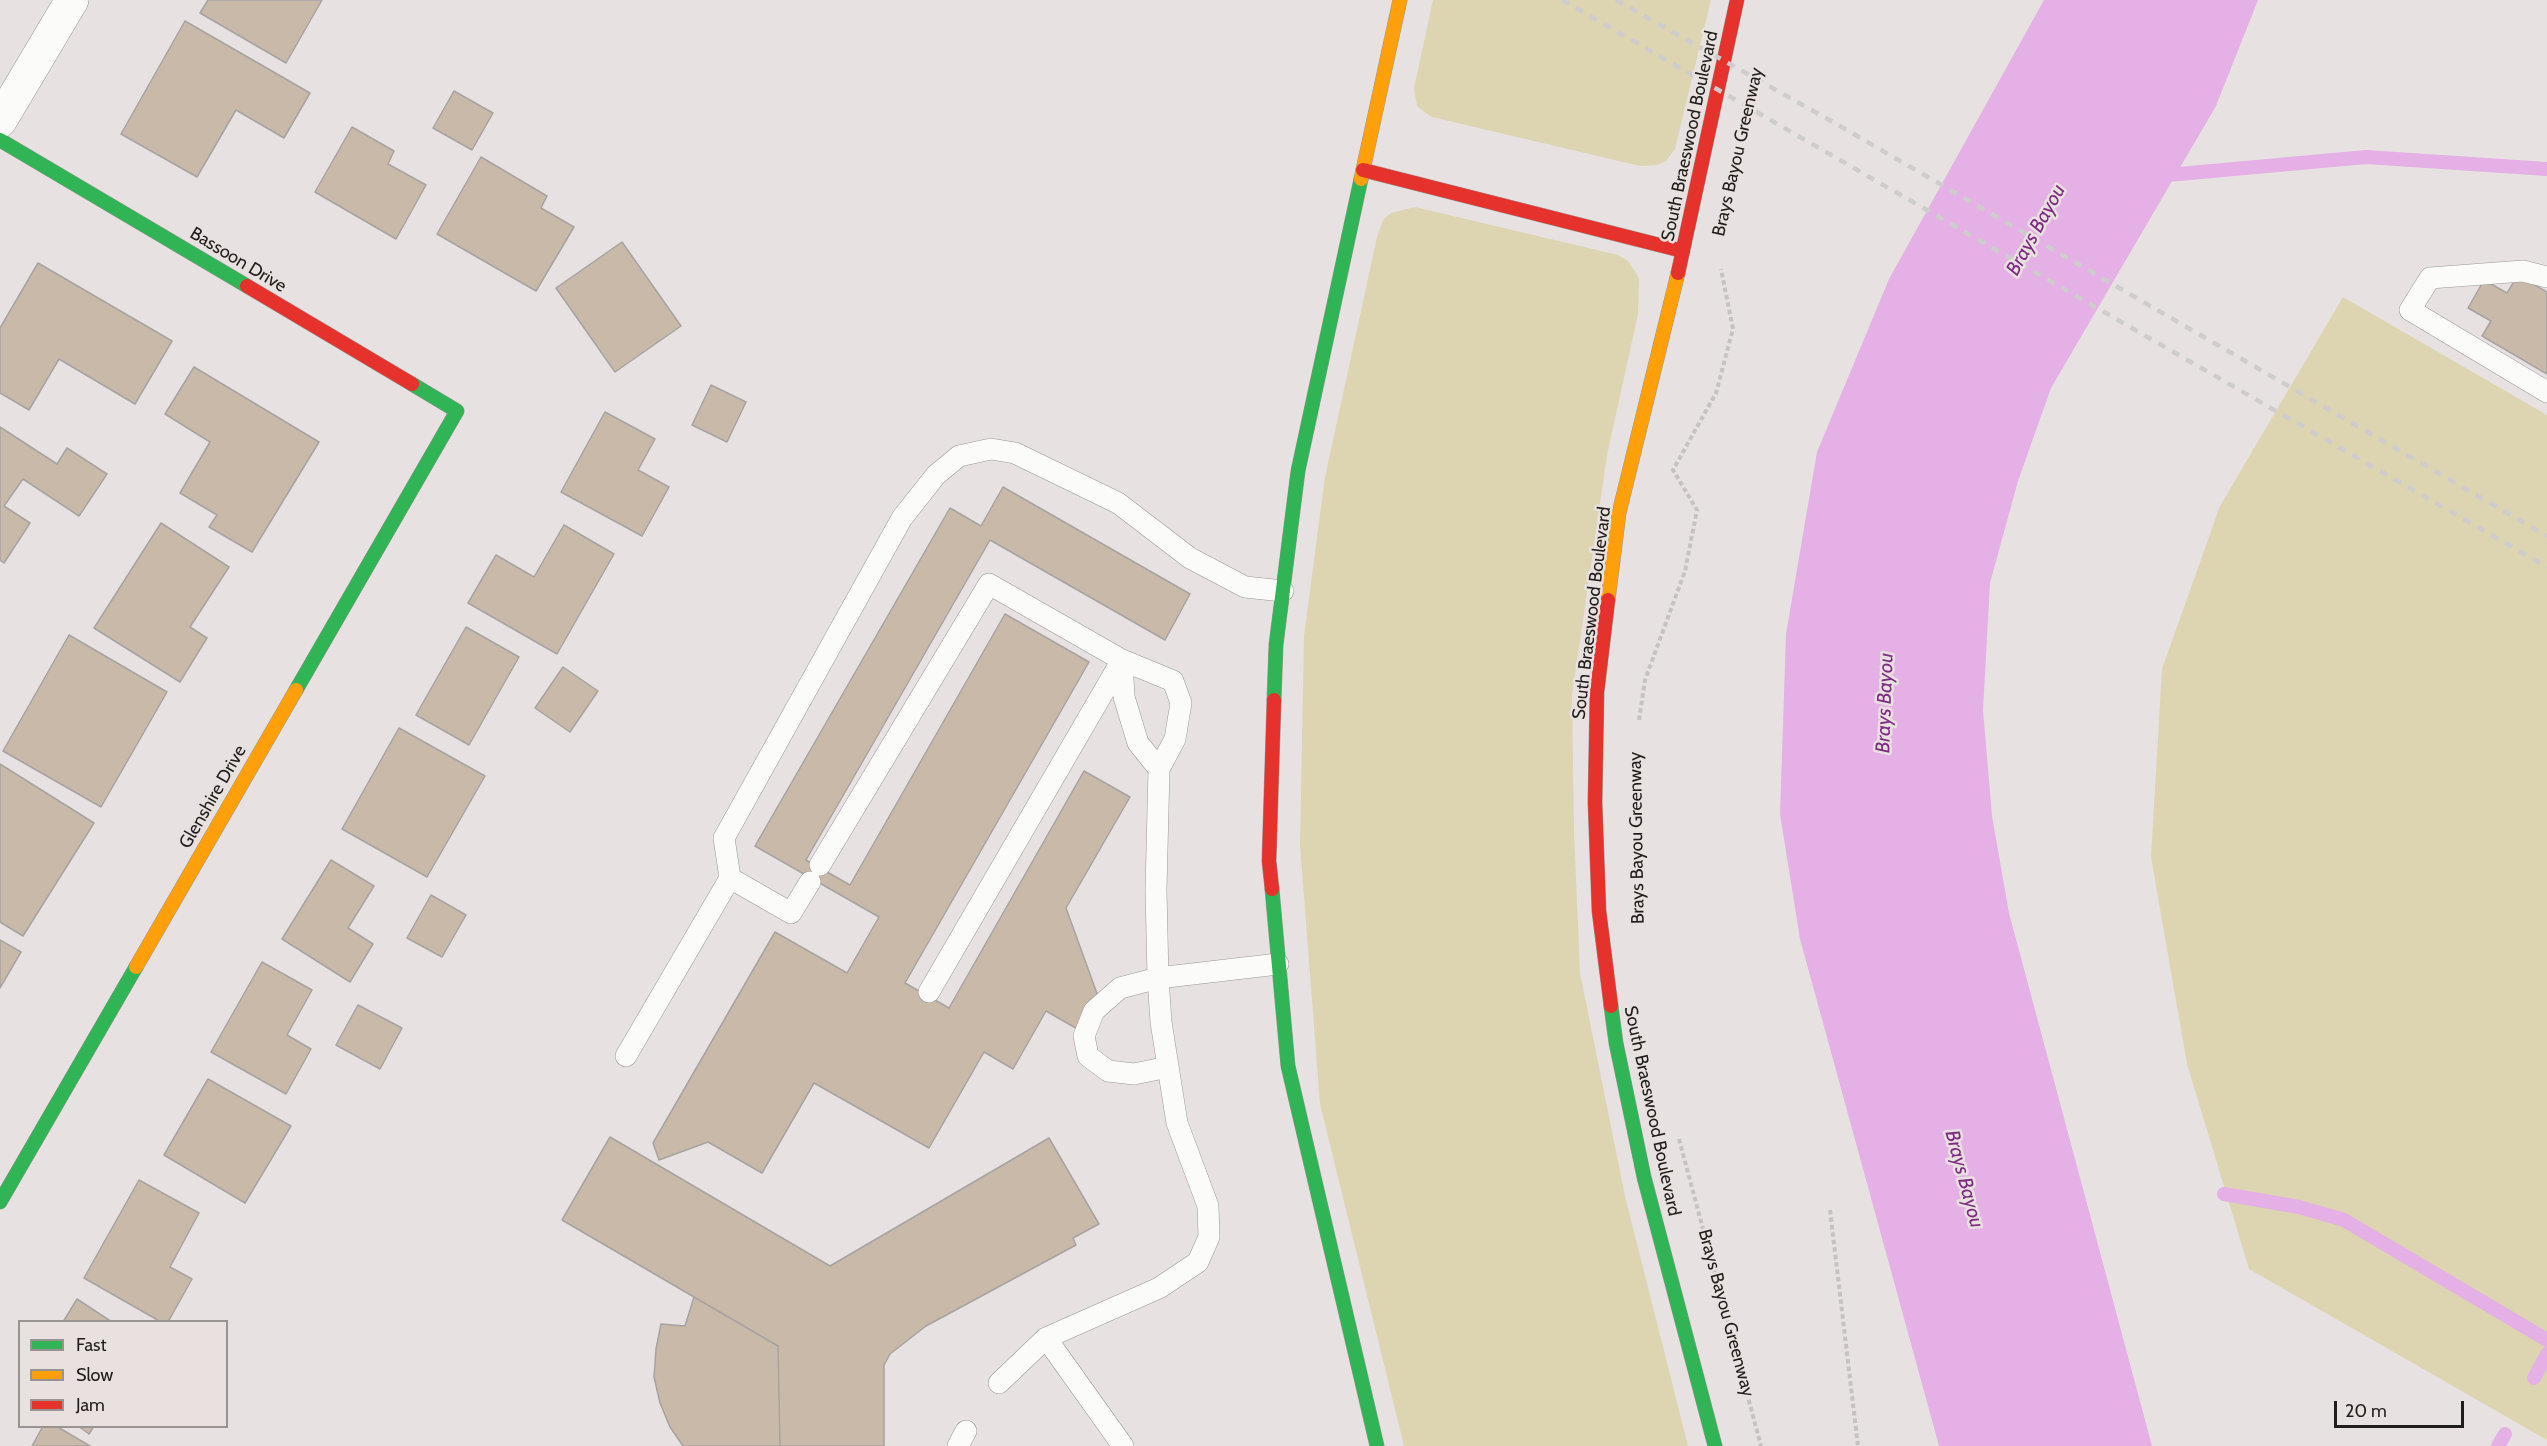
<!DOCTYPE html>
<style>
body{margin:0}
#map{position:relative;width:2547px;height:1446px;overflow:hidden;background:#e7e2e1;font-family:Cabin,sans-serif}
canvas{display:block}
.legend{position:absolute;left:18px;top:1320px;width:210px;height:108px;box-sizing:border-box;background:#e9e1df;border:2px solid #999391;margin:0;padding:8px 10px;list-style:none;font-size:18px;color:#201d1d}
.legend li{display:flex;align-items:center;gap:12px;height:30px}
.legend b{width:30px;border:2px solid #999391}
.scale{position:absolute;left:2334px;top:1401px;width:130px;height:27px;box-sizing:border-box;border:3px solid #201d1d;border-top:0;padding-left:8px;font-size:18px;line-height:21px;white-space:nowrap;color:#201d1d;-webkit-text-stroke:4px #e9e1df;paint-order:stroke}
</style>
<div id="map">
<canvas width="2547" height="1446"></canvas>
<ul class="legend">
<li><b style="height:8px;background:#30b455"></b>Fast</li>
<li><b style="height:8px;background:#ff9f0a"></b>Slow</li>
<li><b style="height:8px;background:#e5322d"></b>Jam</li>
</ul>
<div class="scale">20 m</div>
</div>
<script>
const context = document.querySelector('canvas').getContext('2d');
context.lineJoin = 'round';
function fill(path, color) { context.fillStyle = color; context.fill(path, 'evenodd'); }
const toPath = rows => new Path2D(rows.map(r => 'M' + r).join(''));
function strokePath(path, color, width, dash) { context.strokeStyle = color; context.lineWidth = width; context.lineCap = dash ? 'butt' : 'round'; context.setLineDash(dash || []); context.stroke(path); }
function write(font, color, halo, rows, align = 'center') {
  context.font = font + ' Cabin,sans-serif'; context.lineWidth = 5; context.setLineDash([]); context.textBaseline = 'middle'; context.strokeStyle = halo; context.fillStyle = color; for (const [text, x, y, turn = 0] of rows) {
    context.save(); context.translate(x, y); context.rotate((+turn || 0) * Math.PI / 180); context.textAlign = isNaN(turn) ? turn : align; if (halo) context.strokeText(text, 0, 0); context.fillText(text, 0, 0); context.restore();
  }
}
const green = toPath([
 [1433,0,1711,0,1675,149,1666,161,1657,165,1640,166,1432,117,1423,111,1417,106,1414,88],
 [1415,207,1618,255,1628,261,1639,278,1638,314,1607,455,1572,696,1574,832,1580,973,1625,1196,1688,1446,1404,1446,1320,1104,1300,845,1304,636,1325,477,1377,237,1383,220,1391,213],
 [2343,297,2547,415,2547,1440,2249,1269,2187,1064,2151,857,2162,669,2220,506]
]);
const water = toPath([
 [2044,0,2258,0,2216,106,2051,388,2018,481,1990,583,1983,710,1992,816,2009,913,2152,1446,1939,1446,1800,939,1780,814,1786,634,1817,452,1889,279]
]);
const stream = toPath([
 [2157,176,2366,157,2547,169],
 [2224,1194,2299,1207,2344,1220,2547,1340],
 [2534,1378,2547,1354],
 [2498,1446,2505,1434]
]);
const building = toPath([
 [208,0,322,0,286,63,200,13,208,0],
 [185,21,310,93,284,138,236,110,197,177,121,134,185,21],
 [454,91,493,113,472,150,433,128,454,91],
 [352,127,394,151,388,164,426,185,396,239,315,192,352,127],
 [481,157,547,196,541,208,574,227,536,291,437,234,481,157],
 [622,242,681,326,615,372,556,288,622,242],
 [38,263,172,341,135,404,59,359,29,410,0,393,0,328,38,263],
 [2518,275,2547,292,2547,374,2482,336,2491,321,2468,308,2484,280,2507,293,2518,275],
 [194,367,319,442,252,552,209,527,217,515,180,493,210,442,165,414,194,367],
 [711,385,746,402,727,442,692,425,711,385],
 [605,412,655,439,638,470,669,487,642,536,561,492,605,412],
 [0,427,57,464,67,448,107,474,79,516,23,479,4,506,30,523,4,563,0,560,0,427],
 [1003,487,1190,594,1165,640,990,540,806,860,850,885,1005,614,1089,662,905,983,949,1008,1084,771,1130,797,1066,908,1099,999,1081,1031,1046,1011,1013,1069,984,1052,929,1148,814,1083,762,1173,708,1142,659,1160,653,1143,775,932,847,973,879,917,755,846,950,508,981,526,1003,487],
 [161,523,229,567,190,627,207,638,180,682,94,628,161,523],
 [564,525,614,554,557,654,468,603,496,555,534,577,564,525],
 [466,627,519,657,469,745,416,715,466,627],
 [69,635,167,692,101,807,3,751,69,635],
 [563,667,598,691,570,732,535,708,563,667],
 [399,728,485,776,427,877,342,829,399,728],
 [0,764,94,823,23,936,0,922,0,764],
 [331,860,374,886,348,928,373,944,350,982,282,939,331,860],
 [431,895,466,915,442,957,407,938,431,895],
 [0,940,21,952,0,988,0,940],
 [262,962,312,990,287,1035,311,1049,286,1094,211,1052,262,962],
 [358,1005,402,1028,380,1069,336,1045,358,1005],
 [208,1079,291,1126,245,1203,164,1155,208,1079],
 [610,1137,830,1266,1049,1138,1099,1224,1073,1238,1076,1245,926,1326,890,1354,884,1365,884,1446,780,1446,778,1346,562,1220,610,1137],
 [139,1180,199,1213,170,1267,192,1279,168,1322,161,1322,84,1278,139,1180],
 [694,1297,778,1346,780,1446,683,1446,670,1427,660,1403,654,1377,656,1349,661,1324,685,1326,694,1297],
 [77,1299,112,1322,63,1322,77,1299],
 [43,1426,56,1426,90,1446,32,1446,43,1426],
 [78,1426,94,1426,89,1434,78,1426]
]);
const path = toPath([
 [1639,720,1645,680,1685,571,1697,510,1673,470,1716,393,1733,329,1721,269],
 [1679,1139,1761,1446],
 [1830,1210,1858,1446]
]);
const lane = toPath([
 [2547,277,2523,271,2430,278,2410,310,2547,392],
 [820,865,989,584,1122,660,929,992],
 [810,882,791,913,730,878,724,838,902,518,936,475,959,456,991,449,1015,453,1118,503,1190,558,1245,587,1283,591],
 [626,1056,730,878],
 [1168,1067,1134,1074,1108,1071,1088,1056,1084,1036,1094,1011,1120,988,1158,978,1278,964],
 [1046,1338,1123,1446],
 [999,1383,1046,1338,1159,1288,1198,1262,1209,1237,1208,1206,1177,1123,1161,1022,1158,978,1156,890,1159,769,1175,739,1181,703,1173,681,1122,660,1124,697,1138,743,1159,769],
 [958,1446,966,1431]
]);
const street = toPath([
 [0,121,72,0]
]);
const fast = toPath([
 [0,140,247,286],
 [296,690,457,411,412,384],
 [1274,700,1276,645,1298,471,1361,179],
 [1272,889,1288,1066,1377,1446],
 [1611,1006,1616,1043,1644,1177,1715,1446],
 [0,1202,136,967]
]);
const slow = toPath([
 [1361,179,1400,0],
 [1608,600,1619,513,1678,273],
 [136,967,296,690]
]);
const jam = toPath([
 [1363,170,1683,251],
 [1678,273,1737,0],
 [247,286,412,384],
 [1608,600,1597,692,1595,802,1599,911,1611,1006],
 [1272,889,1269,861,1274,700]
]);
const rail = toPath([
 [1562,0,2547,567],
 [1616,0,1833,122,2547,536]
]);
const streetNames = [
 ["South Braeswood Boulevard",1690,136,-78],
 ["Brays Bayou Greenway",1738,152,-77],
 ["Bassoon Drive",238,260,31],
 ["South Braeswood Boulevard",1592,613,-83],
 ["Glenshire Drive",213,797,-60],
 ["Brays Bayou Greenway",1637,838,-91],
 ["South Braeswood Boulevard",1652,1111,78],
 ["Brays Bayou Greenway",1726,1313,75]
];
const waterNames = [
 ["Brays Bayou",2036,230,-61],
 ["Brays Bayou",1885,703,-88],
 ["Brays Bayou",1964,1179,75]
];
fill(green, '#ddd4b2');
fill(water, '#e4b0e5');
strokePath(stream, '#e4b0e5', 14);
fill(building, '#c9b9a9');
strokePath(building, '#a7a3a2', 1.5);
strokePath(lane, '#9b9897', 22);
strokePath(street, '#9b9897', 34);
strokePath(fast, '#9b9897', 15);
strokePath(slow, '#9b9897', 15);
strokePath(jam, '#9b9897', 15);
strokePath(path, '#c4c2c2', 4, [4.5, 3]);
strokePath(lane, '#fbfbfa', 21);
strokePath(street, '#fbfbfa', 33);
strokePath(fast, '#30b455', 14);
strokePath(slow, '#ff9f0a', 14);
strokePath(jam, '#e5322d', 14);
strokePath(rail, '#cecccc', 4.5, [8, 8]);
write('18px', '#201d1d', '#e9e1df', streetNames);
write('italic 20px', '#7e2b84', '#e9e1df', waterNames);
</script>
